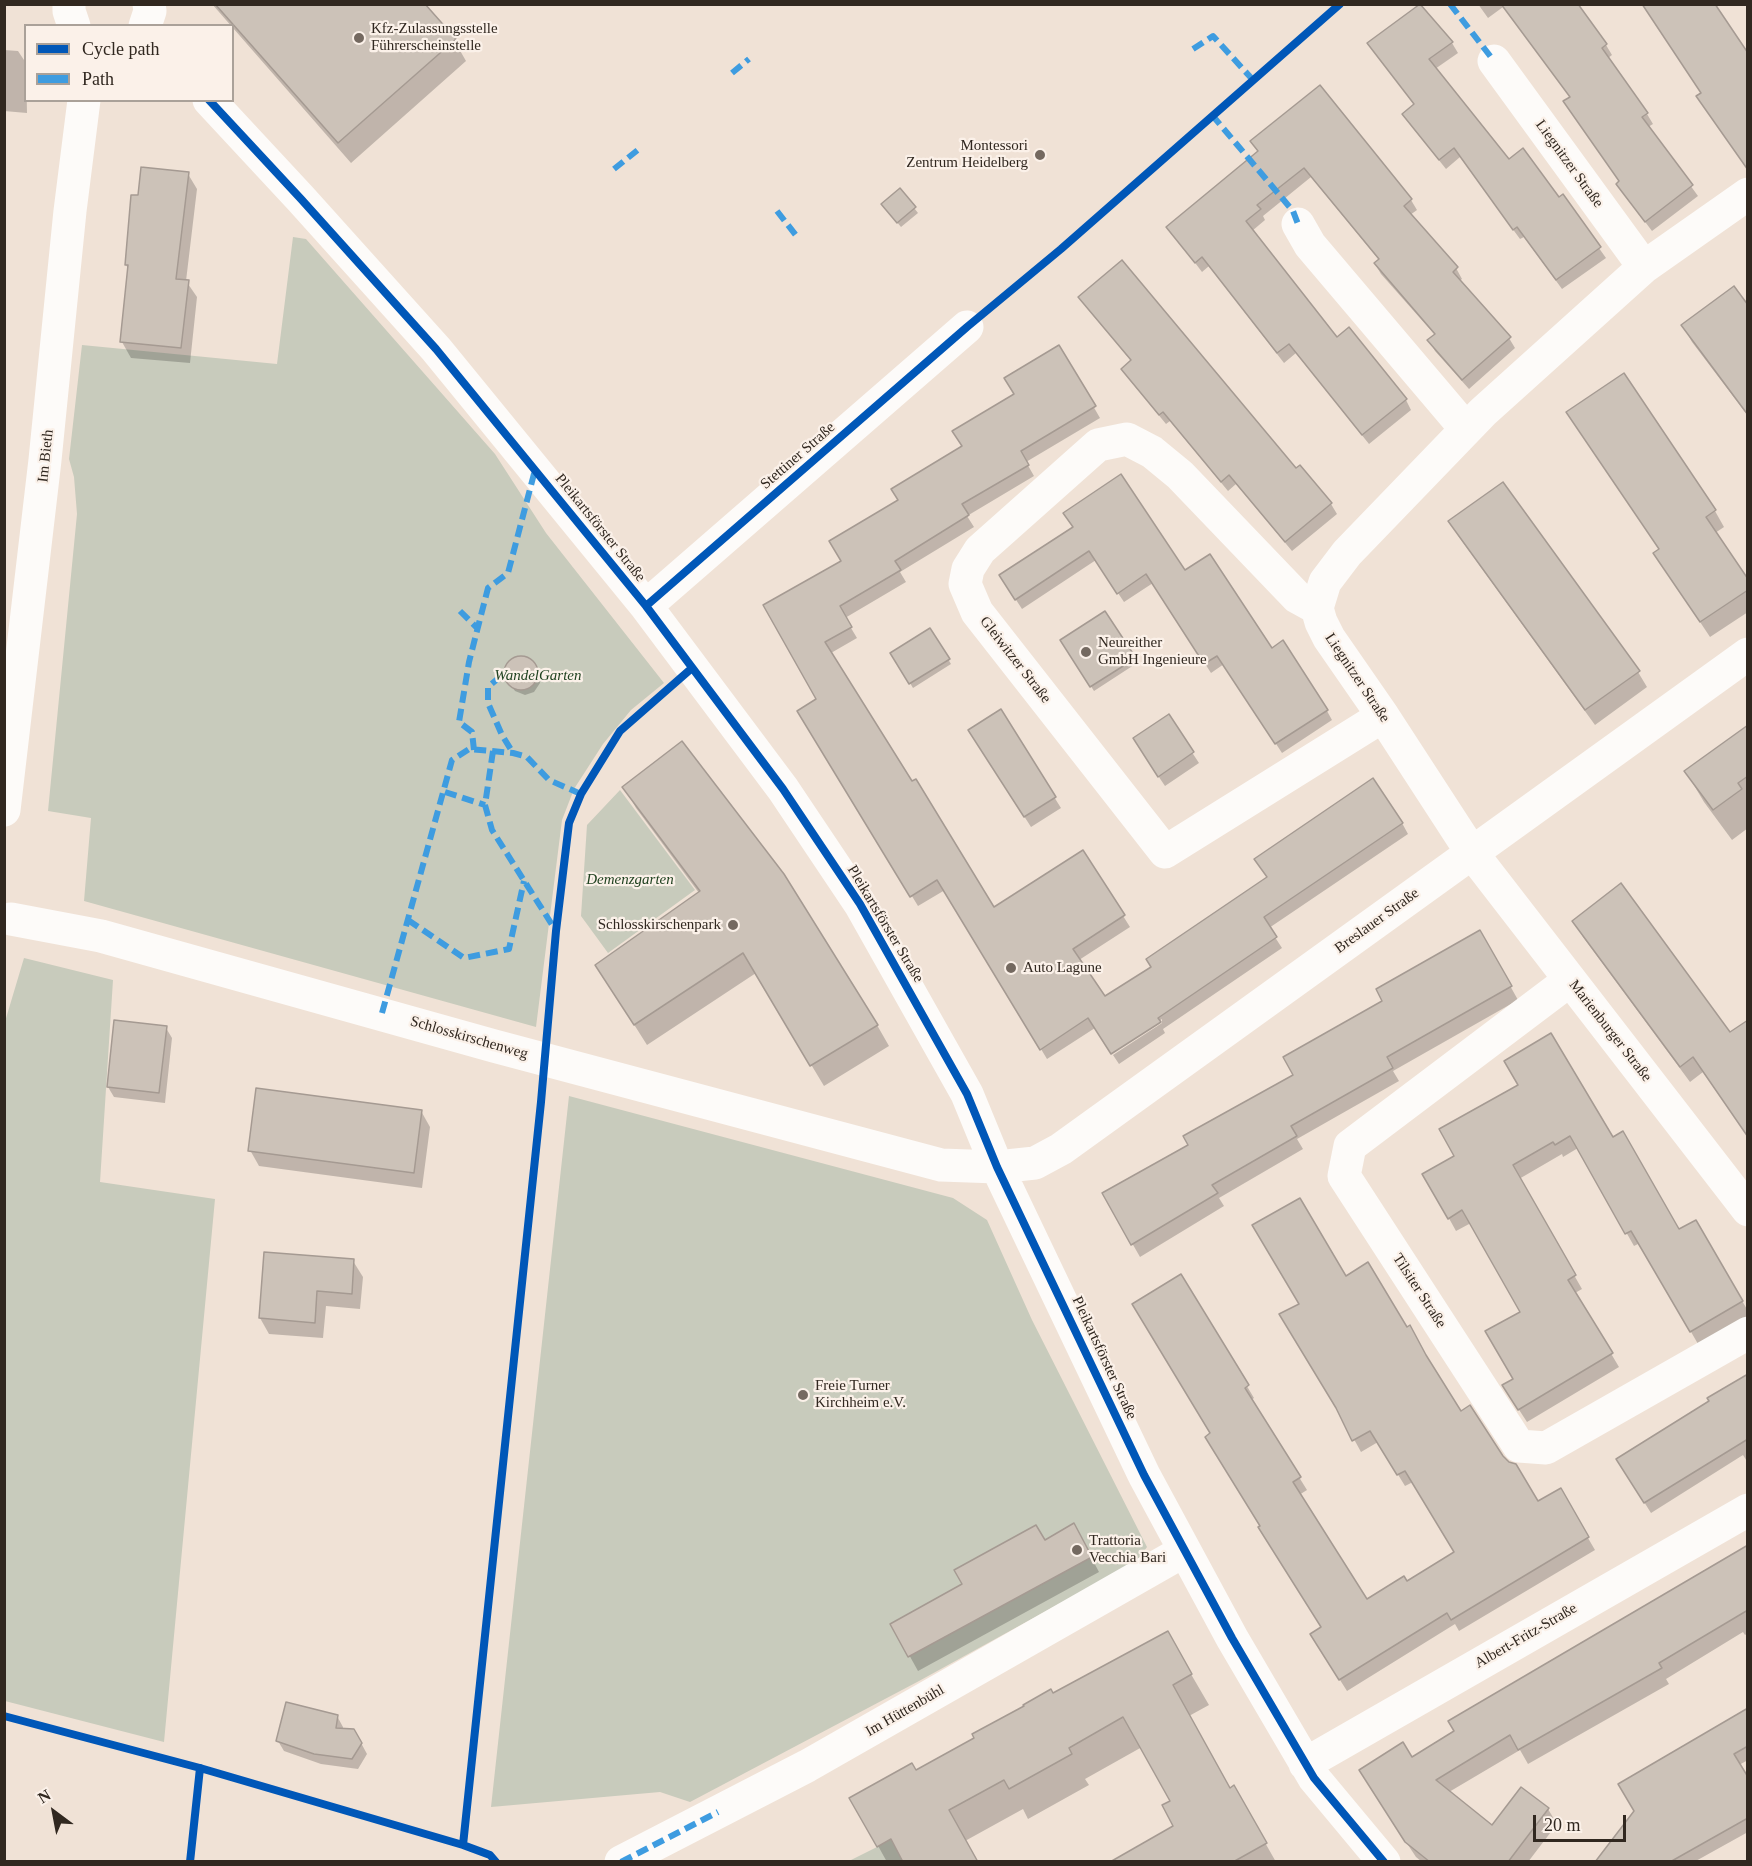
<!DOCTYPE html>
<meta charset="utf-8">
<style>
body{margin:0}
#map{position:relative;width:1752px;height:1866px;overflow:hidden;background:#f0e2d6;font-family:Georgia,serif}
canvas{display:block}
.frame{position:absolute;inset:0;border:6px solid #312820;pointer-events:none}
.legend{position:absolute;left:24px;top:24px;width:210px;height:78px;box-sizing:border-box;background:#fbf1e9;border:2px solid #aaa199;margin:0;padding:8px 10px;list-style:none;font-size:18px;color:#312820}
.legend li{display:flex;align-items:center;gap:12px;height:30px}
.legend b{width:30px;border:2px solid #aaa199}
.north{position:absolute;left:24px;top:1782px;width:60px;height:60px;-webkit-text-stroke:4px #fbf1e9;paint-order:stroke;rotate:328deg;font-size:16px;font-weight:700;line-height:24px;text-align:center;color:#312820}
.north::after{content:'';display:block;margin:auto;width:21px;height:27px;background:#312820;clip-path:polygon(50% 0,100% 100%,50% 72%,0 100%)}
.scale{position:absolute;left:1533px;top:1815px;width:93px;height:27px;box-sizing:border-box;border:3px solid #312820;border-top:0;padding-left:8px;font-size:18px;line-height:21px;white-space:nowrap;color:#312820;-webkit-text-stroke:4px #fbf1e9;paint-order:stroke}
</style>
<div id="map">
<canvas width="1752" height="1866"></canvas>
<div class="frame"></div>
<ul class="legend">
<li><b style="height:8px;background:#0057b8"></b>Cycle path</li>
<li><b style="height:8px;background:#3e9ce0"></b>Path</li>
</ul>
<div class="north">N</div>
<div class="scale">20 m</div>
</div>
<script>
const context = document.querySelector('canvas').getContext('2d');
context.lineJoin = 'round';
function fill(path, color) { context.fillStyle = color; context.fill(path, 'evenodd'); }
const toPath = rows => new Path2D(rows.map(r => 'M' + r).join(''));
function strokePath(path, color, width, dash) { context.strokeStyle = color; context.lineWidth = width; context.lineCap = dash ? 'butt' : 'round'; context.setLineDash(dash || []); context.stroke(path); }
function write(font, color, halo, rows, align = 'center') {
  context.font = font + ' Georgia,serif'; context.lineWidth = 4.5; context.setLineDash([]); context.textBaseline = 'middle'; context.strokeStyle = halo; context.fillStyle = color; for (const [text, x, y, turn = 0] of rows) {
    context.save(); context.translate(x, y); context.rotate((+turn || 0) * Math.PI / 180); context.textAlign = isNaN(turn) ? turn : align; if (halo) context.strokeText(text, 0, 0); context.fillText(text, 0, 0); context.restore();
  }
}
const green = toPath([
 [293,237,306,239,495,454,546,533,664,683,631,710,603,744,574,789,562,820,536,1027,84,901,91,818,48,811,77,514,74,477,69,459,82,345,277,364],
 [620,790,695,890,608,953,581,916,587,825],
 [24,958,113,980,100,1182,215,1199,164,1742,5,1701,4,1025],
 [569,1096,953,1198,987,1220,1032,1320,1147,1547,1137,1561,919,1681,690,1802,660,1792,491,1807],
 [891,1839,903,1861,847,1862,877,1847]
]);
const shadow = toPath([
 [212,4,423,4,454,40,466,61,351,163],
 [1478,4,1576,4,1606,45,1612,55,1608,58,1647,114,1653,124,1648,127,1698,196,1652,231,1624,194,1620,182,1571,98,1503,7,1488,18],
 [1369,43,1452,43,1458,53,1435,69,1508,161,1559,199,1562,196,1606,258,1562,289,1524,237,1520,239,1460,157,1446,169,1410,124,1404,114,1415,106],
 [4,50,18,51,26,63,27,113,4,111],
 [1252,141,1411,200,1417,210,1410,215,1456,268,1462,279,1459,281,1509,338,1515,348,1469,389,1435,351,1429,340,1435,335,1381,274,1375,264,1379,260,1311,177,1263,216,1265,220,1252,231,1336,339,1406,400,1411,410,1369,444,1296,353,1284,363,1209,266,1202,272,1168,227,1259,153],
 [188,174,197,189,186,281,197,297,190,363,131,358,122,342,129,270,126,265,139,197],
 [900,190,918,213,901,227,886,209],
 [1080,297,1296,470,1331,504,1337,514,1292,551,1236,484,1228,491,1170,421,1166,424,1129,379,1123,369,1132,362,1086,307],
 [1748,307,1748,416,1692,342,1683,326],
 [1059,347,1100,418,1026,462,1034,476,967,516,974,527,900,572,906,582,845,618,857,638,831,653,993,909,1083,852,1130,927,1079,960,1105,998,1402,823,1408,834,1269,928,1282,948,1163,1029,1165,1033,1119,1064,1113,1055,1162,1023,1162,1019,1111,1052,1095,1028,1047,1059,945,890,918,906,799,711,818,699,765,606,843,562,900,501,964,447,1016,395],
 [1624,375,1715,511,1724,527,1715,533,1748,582,1748,612,1710,637,1655,554,1660,551],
 [1450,522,1638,672,1647,687,1595,725,1459,537],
 [1074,527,1185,572,1271,650,1327,711,1332,720,1282,753,1224,664,1211,673,1153,583,1124,602,1096,560,1022,609,1007,586],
 [1105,613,1137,663,1094,691,1062,641],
 [930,630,951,664,913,688,892,653],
 [523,657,528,659,536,667,539,672,540,683,534,692,525,695,515,691,506,677,506,668,512,660],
 [1000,711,1061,808,1031,827,976,741],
 [1168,716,1199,763,1165,786,1140,749],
 [1748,727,1748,828,1732,840,1704,802,1686,772],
 [624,787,877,1025,889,1046,824,1086,756,973,647,1045,597,966,699,893,636,808],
 [1574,921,1729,1034,1748,1027,1748,1137,1703,1072,1690,1082,1583,937],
 [1480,932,1518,1000,1393,1071,1399,1081,1297,1139,1303,1149,1219,1198,1224,1206,1140,1257,1104,1194,1189,1145,1295,1075,1384,1001],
 [166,1028,172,1038,165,1103,114,1097,108,1087],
 [1520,1085,1613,1139,1679,1231,1696,1222,1748,1311,1748,1316,1698,1344,1640,1243,1634,1246,1578,1148,1563,1157,1562,1154,1519,1179,1582,1289,1575,1293,1619,1367,1527,1422,1512,1399,1522,1312,1471,1223,1456,1231,1425,1175,1456,1157],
 [421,1111,430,1127,422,1188,259,1166,250,1150],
 [353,1261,363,1277,360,1309,326,1306,323,1338,269,1334,260,1318],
 [1181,1276,1254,1398,1251,1400,1307,1490,1299,1495,1367,1601,1407,1583,1456,1553,1413,1482,1405,1486,1378,1442,1361,1452,1338,1410,1346,1278,1461,1413,1502,1457,1537,1503,1560,1490,1595,1550,1459,1631,1455,1624,1347,1691,1319,1647,1323,1628,1262,1526,1212,1434],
 [1748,1375,1748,1463,1743,1455,1651,1513,1624,1470],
 [1082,1540,1099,1572,918,1671,892,1624,1044,1541],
 [1748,1547,1748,1633,1745,1635,1743,1632,1666,1679,1669,1684,1528,1764,1520,1750,1449,1792,1492,1827,1521,1789,1548,1809,1557,1824,1528,1862,1422,1862,1416,1857,1369,1786],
 [1167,1633,1209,1705,1189,1716,1230,1790,1234,1788,1276,1862,1121,1862,1176,1827,1172,1801,1142,1747,1085,1779,1089,1785,1028,1819,1023,1809,965,1841,976,1862,887,1862,852,1799,915,1772],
 [1748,1710,1748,1760,1739,1765,1748,1780,1748,1832,1694,1862,1597,1862],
 [337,1716,343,1727,343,1730,354,1730,367,1754,358,1769,321,1764,284,1751,278,1741]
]);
const building = toPath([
 [215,4,425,4,456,39,338,143,215,4],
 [1420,4,1453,42,1429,59,1509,159,1523,148,1559,197,1563,194,1601,247,1556,280,1517,227,1513,230,1454,148,1439,160,1402,114,1414,104,1367,43,1420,4],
 [1501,4,1578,4,1607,44,1602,48,1648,113,1642,117,1693,185,1645,222,1616,184,1619,181,1563,101,1570,97,1501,4],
 [1642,4,1715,4,1748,53,1748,170,1696,96,1701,93,1642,4],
 [1320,85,1412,199,1404,206,1458,267,1453,272,1511,337,1462,380,1427,340,1435,334,1374,263,1379,259,1304,168,1257,205,1261,209,1246,221,1337,337,1349,327,1407,399,1362,435,1289,344,1277,353,1202,257,1195,263,1166,227,1258,151,1250,141,1320,85],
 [141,167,189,172,176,279,189,280,181,348,120,342,128,265,125,265,131,195,138,195,141,167],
 [900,188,916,207,897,223,881,204,900,188],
 [1122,260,1296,468,1300,465,1332,503,1285,542,1229,475,1221,482,1163,412,1159,415,1121,369,1131,360,1078,297,1122,260],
 [1734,286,1748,305,1748,415,1681,325,1734,286],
 [1059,345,1096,406,1021,451,1029,465,962,504,969,515,895,561,901,570,840,606,852,627,825,642,912,781,916,779,994,907,1083,850,1125,915,1073,949,1105,996,1151,967,1146,959,1267,877,1254,859,1373,778,1403,823,1264,917,1277,937,1158,1018,1161,1022,1111,1054,1088,1018,1040,1050,937,880,910,897,797,711,816,699,763,605,841,561,829,541,898,500,891,489,962,446,952,431,1014,394,1004,378,1059,345],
 [1624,373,1716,510,1706,517,1748,579,1748,590,1700,622,1653,553,1659,549,1566,412,1624,373],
 [1121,474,1185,570,1210,554,1272,648,1283,640,1328,710,1275,744,1217,656,1204,664,1146,574,1117,594,1089,551,1015,600,999,575,1073,527,1063,513,1121,474],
 [1503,482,1640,671,1585,710,1448,521,1503,482],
 [1105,611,1136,658,1090,687,1060,640,1105,611],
 [930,628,950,659,909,684,890,653,930,628],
 '504 673a17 17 0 1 1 34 0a17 17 0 1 1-34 0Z',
 [1001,709,1056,797,1024,817,968,730,1001,709],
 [1169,714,1194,752,1158,777,1133,738,1169,714],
 [1748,725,1748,776,1738,783,1742,789,1713,810,1684,771,1748,725],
 [682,741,784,874,878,1025,810,1066,743,953,634,1025,595,965,700,891,622,787,682,741],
 [1621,883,1730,1032,1748,1020,1748,1137,1693,1057,1680,1067,1572,921,1621,883],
 [1480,930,1512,986,1387,1057,1393,1068,1291,1126,1297,1136,1212,1185,1218,1193,1131,1245,1102,1193,1188,1145,1183,1136,1293,1075,1283,1057,1382,1001,1376,989,1480,930],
 [114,1020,167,1026,159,1093,107,1087,114,1020],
 [1551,1033,1613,1137,1623,1131,1679,1229,1696,1220,1743,1301,1690,1332,1631,1231,1625,1234,1570,1136,1555,1145,1553,1142,1513,1165,1576,1275,1568,1280,1613,1353,1518,1410,1502,1385,1513,1379,1485,1331,1520,1312,1462,1210,1448,1219,1422,1174,1454,1156,1439,1129,1518,1085,1504,1061,1551,1033],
 [256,1088,422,1110,414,1173,248,1151,256,1088],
 [1300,1198,1346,1276,1368,1262,1407,1327,1410,1325,1426,1355,1461,1411,1470,1405,1503,1456,1509,1462,1516,1464,1538,1501,1561,1488,1589,1537,1451,1620,1447,1613,1339,1680,1310,1634,1321,1627,1258,1527,1260,1526,1205,1437,1210,1433,1132,1304,1181,1274,1249,1385,1245,1388,1301,1477,1293,1482,1367,1599,1404,1576,1407,1581,1454,1552,1405,1471,1397,1475,1370,1431,1352,1441,1336,1408,1279,1314,1299,1304,1252,1225,1300,1198],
 [264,1252,354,1259,352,1294,317,1291,315,1323,259,1318,264,1252],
 [1748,1374,1748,1439,1644,1503,1616,1459,1709,1401,1707,1398,1748,1374],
 [1074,1523,1092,1557,908,1657,890,1624,962,1584,954,1570,1036,1525,1045,1540,1074,1523],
 [1748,1545,1748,1610,1659,1663,1662,1668,1518,1750,1510,1735,1436,1780,1492,1825,1521,1787,1549,1808,1508,1862,1430,1862,1405,1842,1359,1770,1403,1742,1412,1757,1454,1731,1448,1721,1748,1545],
 [1168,1631,1192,1674,1173,1685,1230,1788,1234,1785,1267,1843,1233,1862,1110,1862,1173,1826,1162,1805,1170,1801,1123,1717,1069,1748,1072,1754,1009,1789,1004,1780,949,1810,978,1862,903,1862,891,1839,877,1847,849,1798,912,1763,916,1770,974,1738,972,1734,1024,1706,1023,1705,1051,1689,1053,1693,1168,1631],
 [286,1702,338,1715,336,1728,354,1729,362,1743,352,1759,314,1754,276,1741,286,1702],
 [1748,1708,1748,1746,1734,1754,1748,1777,1748,1818,1670,1862,1595,1862,1634,1811,1618,1784,1748,1708]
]);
const minor = toPath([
 [69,4,69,11,74,26],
 [145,26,150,11,149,4],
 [1494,61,1644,267],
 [209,100,301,199,436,349,646,606,783,789,860,904,967,1094,997,1167,1144,1475,1232,1638,1314,1778,1384,1862],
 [1748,194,1644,267,1483,412,1347,553,1325,582,1317,608,1321,622,1329,638,1383,716,1472,853,1748,1210],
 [1298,224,1310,245,1466,429],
 [646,606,967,327],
 [1317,608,1297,597,1180,475,1152,452,1127,439,1098,445,980,550,968,569,965,584,977,612,1165,852,1383,716],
 [4,810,45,460,70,211,84,100],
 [11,919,101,936,494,1046,941,1165,997,1167,1035,1163,1061,1149,1748,654],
 [1570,980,1350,1146,1344,1176,1519,1446,1546,1448,1748,1333],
 [1305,1764,1748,1510],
 [621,1862,807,1766,1184,1551]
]);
const quiet = toPath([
 [1450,4,1494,61],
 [1193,49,1213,36,1253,80],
 [732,73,749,59],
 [1212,115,1293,211,1298,224],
 [614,169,639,149],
 [777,211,798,238],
 [460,611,477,628],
 [501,676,488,687,488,703,502,735,513,753],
 [474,750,472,732,459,722,469,662,488,588,508,573,535,470],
 [493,751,485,805,492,830,556,931],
 [445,792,485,805],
 [408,920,464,958,509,949,524,881],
 [382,1013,452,760,469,749,513,753,527,757,549,780,581,794],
 [621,1862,718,1812]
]);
const cycleway = toPath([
 [209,100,301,199,436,349,646,606,783,789,860,904,967,1094,997,1167,1144,1475,1232,1638,1314,1778,1384,1862],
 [646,606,967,327,1061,249,1340,4],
 [4,1716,200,1768,463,1845],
 [190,1862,200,1768],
 [496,1862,490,1855,463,1845,541,1102,556,931,569,823,581,794,620,731,692,668]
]);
const markers = [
 [359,38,6,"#746960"],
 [1040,155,6,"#746960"],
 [1086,652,6,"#746960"],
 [733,925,6,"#746960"],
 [1011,968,6,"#746960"],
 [803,1395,6,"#746960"],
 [1077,1550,6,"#746960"]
];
const poiNames = [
 ["Kfz-Zulassungsstelle",371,29],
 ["Führerscheinstelle",371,46],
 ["Montessori",1028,146,"right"],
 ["Zentrum Heidelberg",1028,163,"right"],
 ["Neureither",1098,643],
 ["GmbH Ingenieure",1098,660],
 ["Schlosskirschenpark",721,925,"right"],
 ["Auto Lagune",1023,968],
 ["Freie Turner",815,1386],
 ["Kirchheim e.V.",815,1403],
 ["Trattoria",1089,1541],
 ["Vecchia Bari",1089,1558]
];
const streetNames = [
 ["Liegnitzer Straße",1569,164,54],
 ["Im Bieth",46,456,-84],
 ["Stettiner Straße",798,456,-41],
 ["Pleikartsförster Straße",600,528,51],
 ["Gleiwitzer Straße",1015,660,52],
 ["Liegnitzer Straße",1357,678,56],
 ["Breslauer Straße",1377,921,-36],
 ["Pleikartsförster Straße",885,924,59],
 ["Marienburger Straße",1610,1031,52],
 ["Schlosskirschenweg",469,1038,16],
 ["Tilsiter Straße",1419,1291,57],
 ["Pleikartsförster Straße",1104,1358,65],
 ["Albert-Fritz-Straße",1526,1636,-30],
 ["Im Hüttenbühl",905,1711,-30]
];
const parkNames = [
 ["WandelGarten",538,676],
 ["Demenzgarten",630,880]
];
fill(green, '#c8cbbc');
fill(shadow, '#0003');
fill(building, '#ccc2b8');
strokePath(building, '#a59a92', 1.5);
strokePath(minor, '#fdfbf9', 33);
strokePath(quiet, '#3e9ce0', 6, [12, 6]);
strokePath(cycleway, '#0057b8', 8);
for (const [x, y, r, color] of markers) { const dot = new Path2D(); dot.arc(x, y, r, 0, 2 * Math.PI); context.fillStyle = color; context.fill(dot); strokePath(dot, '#fbf1e9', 2); }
write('15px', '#312820', '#fbf1e9', poiNames, 'left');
write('15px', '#312820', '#fbf1e9', streetNames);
write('italic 15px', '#204220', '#fbf1e9', parkNames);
</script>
